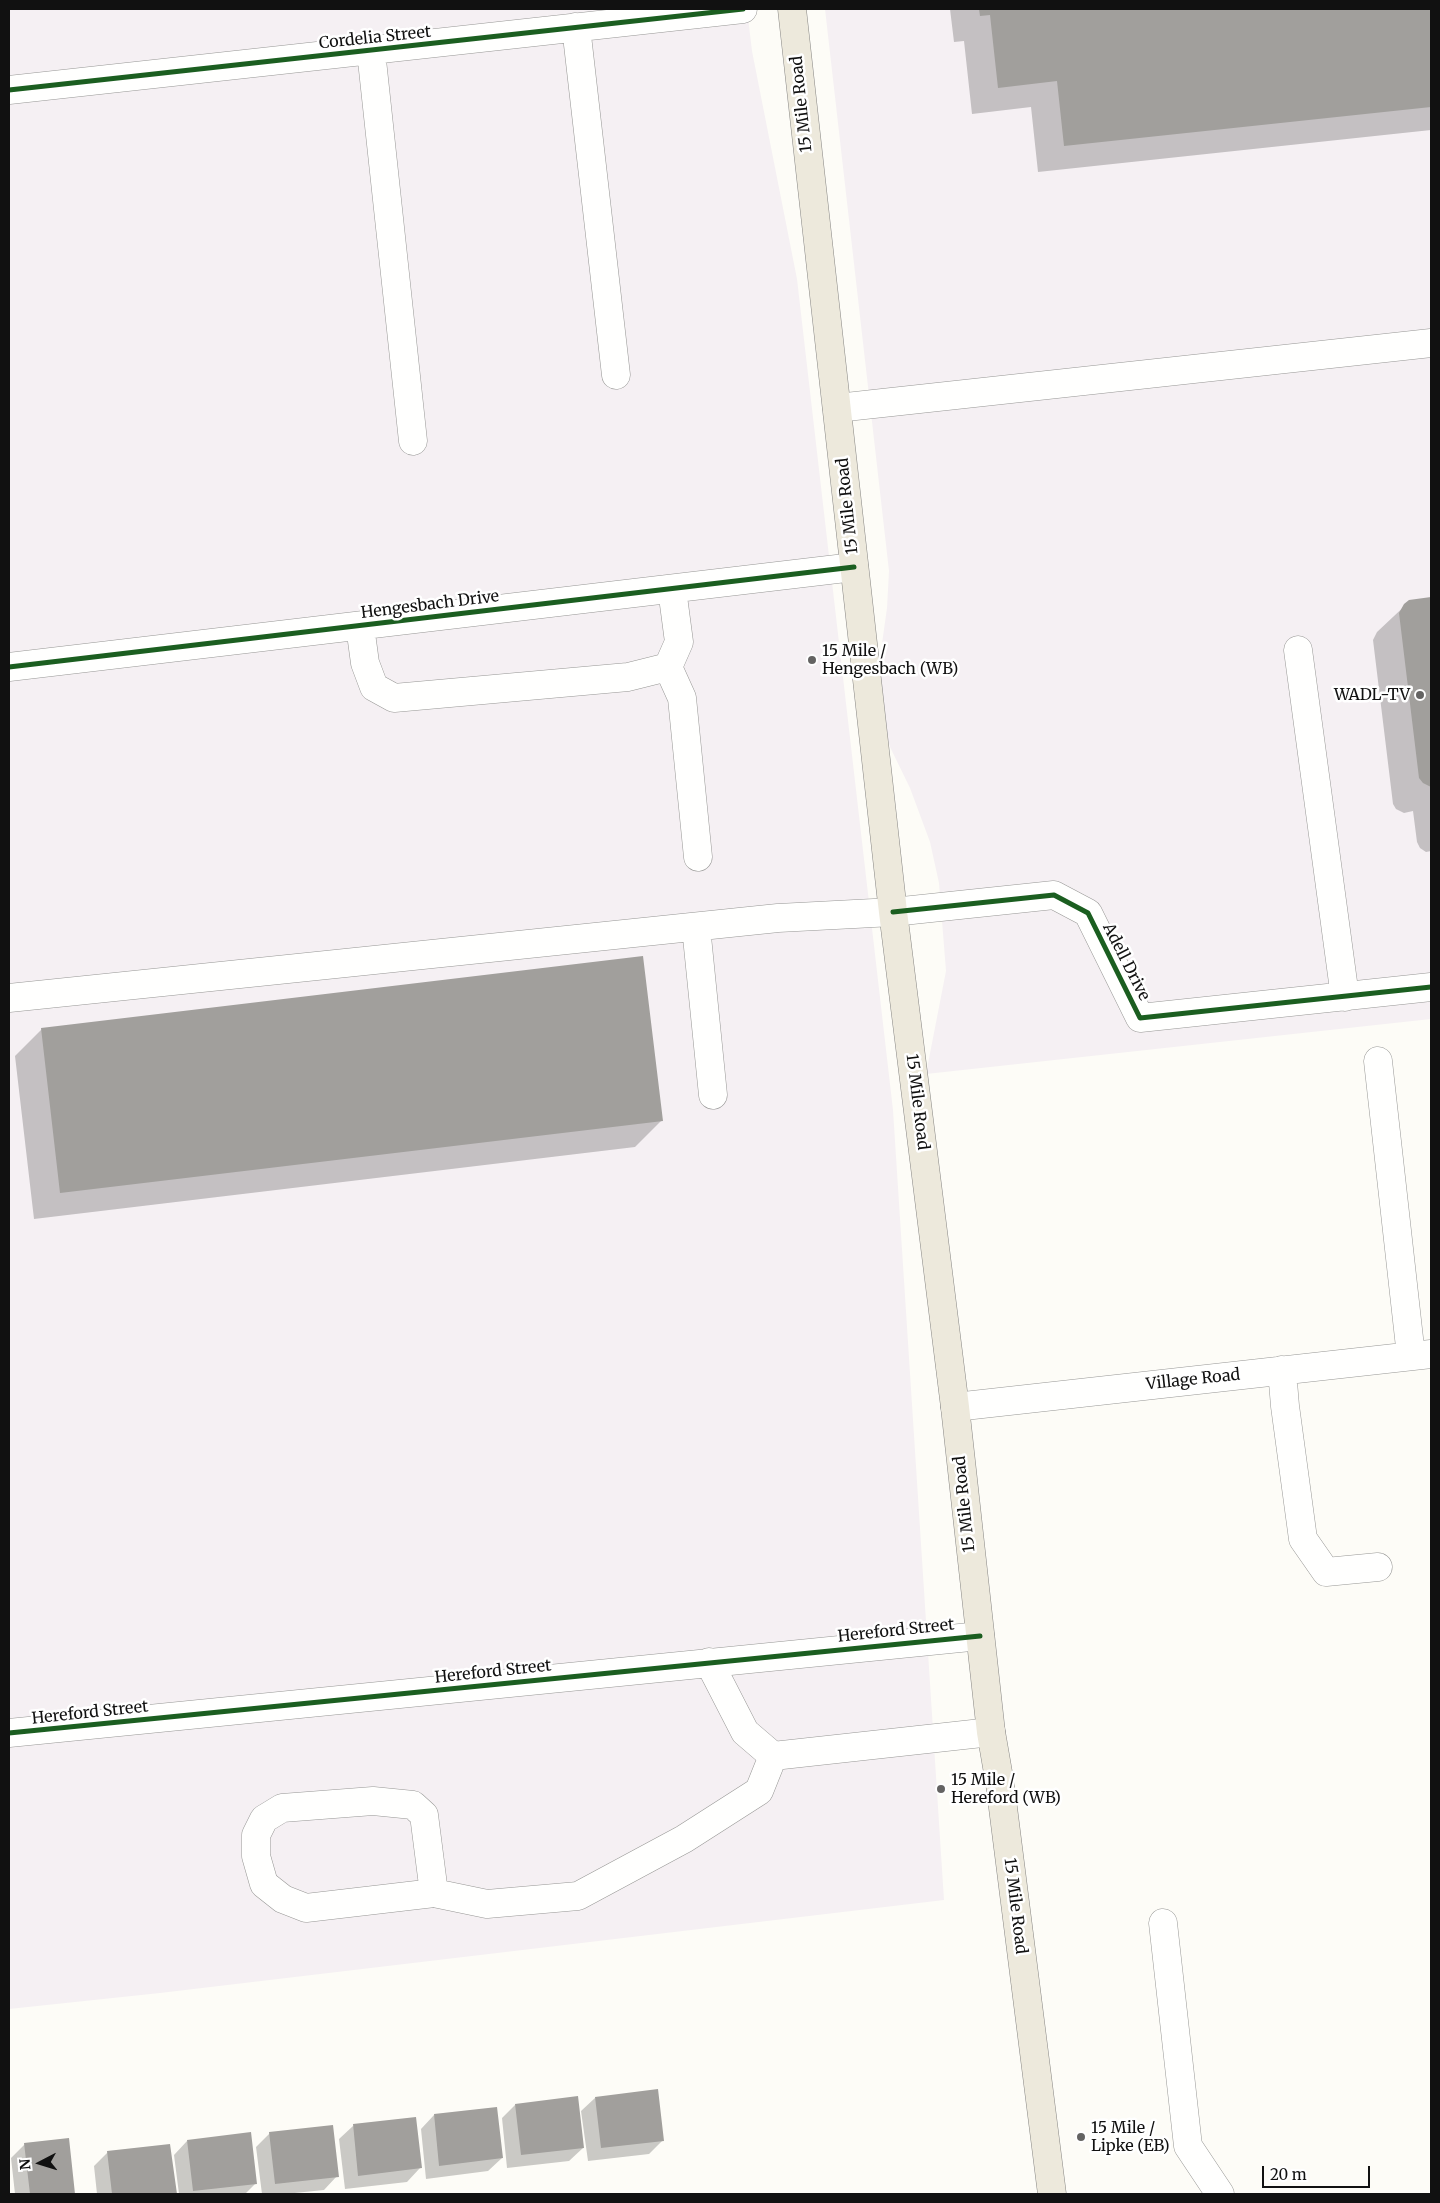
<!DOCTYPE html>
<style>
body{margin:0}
#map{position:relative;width:1440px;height:2203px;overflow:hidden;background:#fdfcf7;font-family:Merriweather,serif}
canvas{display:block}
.frame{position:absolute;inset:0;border:10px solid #111;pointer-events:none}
.north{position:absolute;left:15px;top:2138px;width:50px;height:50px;-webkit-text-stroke:4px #fff;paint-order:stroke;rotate:265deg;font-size:14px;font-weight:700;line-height:20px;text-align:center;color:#111}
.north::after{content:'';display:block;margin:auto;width:18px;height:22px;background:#111;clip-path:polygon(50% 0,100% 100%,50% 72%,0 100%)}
.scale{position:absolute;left:1262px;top:2166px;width:108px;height:22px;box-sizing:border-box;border:2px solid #111;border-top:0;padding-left:6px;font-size:15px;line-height:18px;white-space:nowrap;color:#111;-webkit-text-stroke:4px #fff;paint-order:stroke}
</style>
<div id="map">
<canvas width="1440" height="2203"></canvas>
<div class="frame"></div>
<div class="north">N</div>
<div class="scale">20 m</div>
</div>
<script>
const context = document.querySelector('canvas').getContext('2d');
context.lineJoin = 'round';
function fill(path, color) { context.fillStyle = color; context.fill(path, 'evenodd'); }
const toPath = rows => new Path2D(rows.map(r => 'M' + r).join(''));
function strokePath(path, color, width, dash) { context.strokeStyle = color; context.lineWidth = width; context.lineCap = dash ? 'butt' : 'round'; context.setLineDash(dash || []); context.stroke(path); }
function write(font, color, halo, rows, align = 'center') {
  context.font = font + ' Merriweather,serif'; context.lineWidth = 5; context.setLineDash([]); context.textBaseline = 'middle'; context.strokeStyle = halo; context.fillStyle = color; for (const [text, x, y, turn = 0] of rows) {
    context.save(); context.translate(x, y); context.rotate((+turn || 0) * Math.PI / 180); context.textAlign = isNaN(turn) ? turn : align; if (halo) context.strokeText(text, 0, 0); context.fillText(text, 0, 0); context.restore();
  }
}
const industrial = toPath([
 [9,9,747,9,752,51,797,279,893,1110,944,1900,160,1993,9,2009],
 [825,9,1431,9,1431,1019,926,1074,946,971,939,883,930,842,910,788,890,747,883,720,878,672,887,608,889,571]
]);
const shadow = toPath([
 [950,9,1431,9,1431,130,1038,172,1031,107,972,114,964,41,954,42],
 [1431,599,1431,851,1426,852,1420,848,1417,842,1413,811,1404,813,1396,809,1393,804,1373,640,1377,632,1410,601],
 [42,1029,661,1121,635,1147,34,1219,15,1056],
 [595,2098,663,2140,649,2154,588,2161,581,2111],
 [515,2105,583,2148,569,2161,507,2168,502,2118],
 [434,2115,502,2158,488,2171,426,2179,421,2129],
 [353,2126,420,2168,407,2182,345,2189,339,2139],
 [270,2133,337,2176,324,2190,285,2194,262,2194,256,2147],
 [68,2139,74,2194,15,2194,11,2158,25,2144],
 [187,2141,255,2184,245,2194,179,2194,174,2155],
 [169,2145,175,2194,97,2194,94,2166,108,2152]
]);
const building = toPath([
 [979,9,1431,9,1431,107,1064,146,1057,81,998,88,990,15,980,16],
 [1431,597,1431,787,1423,783,1419,778,1399,613,1404,604,1409,600],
 [643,956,663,1121,60,1193,41,1028],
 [658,2089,664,2141,601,2148,595,2097],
 [578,2096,584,2148,521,2155,515,2104],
 [497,2107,503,2158,439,2166,434,2114],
 [416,2117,422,2168,358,2176,353,2124],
 [333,2125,339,2177,275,2184,269,2132],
 [251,2132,257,2184,193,2191,187,2140],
 [69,2138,75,2194,30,2194,24,2143],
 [170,2144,177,2194,112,2194,107,2151]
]);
const minor = toPath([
 [576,27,616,375],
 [371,51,413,441],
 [9,90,743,9],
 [837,408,1431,343],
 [360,626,365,663,374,687,394,698,628,677,668,667,679,642,672,589],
 [1298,650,1345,997],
 [9,667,854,567],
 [668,667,682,698,698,857],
 [696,927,713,1095],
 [9,998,778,918,893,912,1054,895,1088,913,1140,1018,1431,987],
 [1378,1061,1411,1356],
 [1282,1370,1285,1406,1303,1539,1326,1572,1378,1567],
 [955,1407,1431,1354],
 [709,1662,745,1732,773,1756,991,1732],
 [9,1733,980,1636],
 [434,1893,424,1815,413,1805,373,1801,282,1808,264,1819,256,1835,256,1856,264,1884,283,1899,306,1908,434,1893,487,1904,578,1896,684,1839,759,1791,773,1756],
 [1163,1923,1188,2146,1220,2194]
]);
const major = toPath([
 [792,9,893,912,955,1407,991,1732,1000,1784,1052,2194]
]);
const cycleway = toPath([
 [9,90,743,9],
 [9,667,854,567],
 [893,912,1054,895,1088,913,1140,1018,1431,987],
 [9,1733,980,1636]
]);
const markers = [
 [812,660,5,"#646362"],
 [1420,695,5,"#646362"],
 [941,1789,5,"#646362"],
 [1081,2137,5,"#646362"]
];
const streetNames = [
 ["Cordelia Street",375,38,-6],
 ["15 Mile Road",802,104,-96],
 ["15 Mile Road",848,506,-96],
 ["Hengesbach Drive",430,605,-7],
 ["Adell Drive",1126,962,63],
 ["15 Mile Road",917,1102,83],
 ["Village Road",1193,1380,-6],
 ["15 Mile Road",965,1504,-96],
 ["Hereford Street",896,1631,-6],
 ["Hereford Street",493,1672,-6],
 ["Hereford Street",90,1713,-6],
 ["15 Mile Road",1015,1906,83]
];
const poiNames = [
 ["15 Mile /",822,651],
 ["Hengesbach (WB)",822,669],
 ["WADL-TV",1410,695,"right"],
 ["15 Mile /",951,1780],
 ["Hereford (WB)",951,1798],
 ["15 Mile /",1091,2128],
 ["Lipke (EB)",1091,2146]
];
fill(industrial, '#f5f0f3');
fill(shadow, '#0003');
fill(building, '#a19f9c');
strokePath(minor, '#979795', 29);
strokePath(major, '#858482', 29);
strokePath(minor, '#fffffe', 28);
strokePath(major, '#ede9dc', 28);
strokePath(cycleway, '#1b5e20', 5);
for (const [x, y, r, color] of markers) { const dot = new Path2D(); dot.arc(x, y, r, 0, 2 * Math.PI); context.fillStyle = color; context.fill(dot); strokePath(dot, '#fff', 2); }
write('16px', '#111', '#fff', streetNames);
write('16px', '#111', '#fff', poiNames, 'left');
</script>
